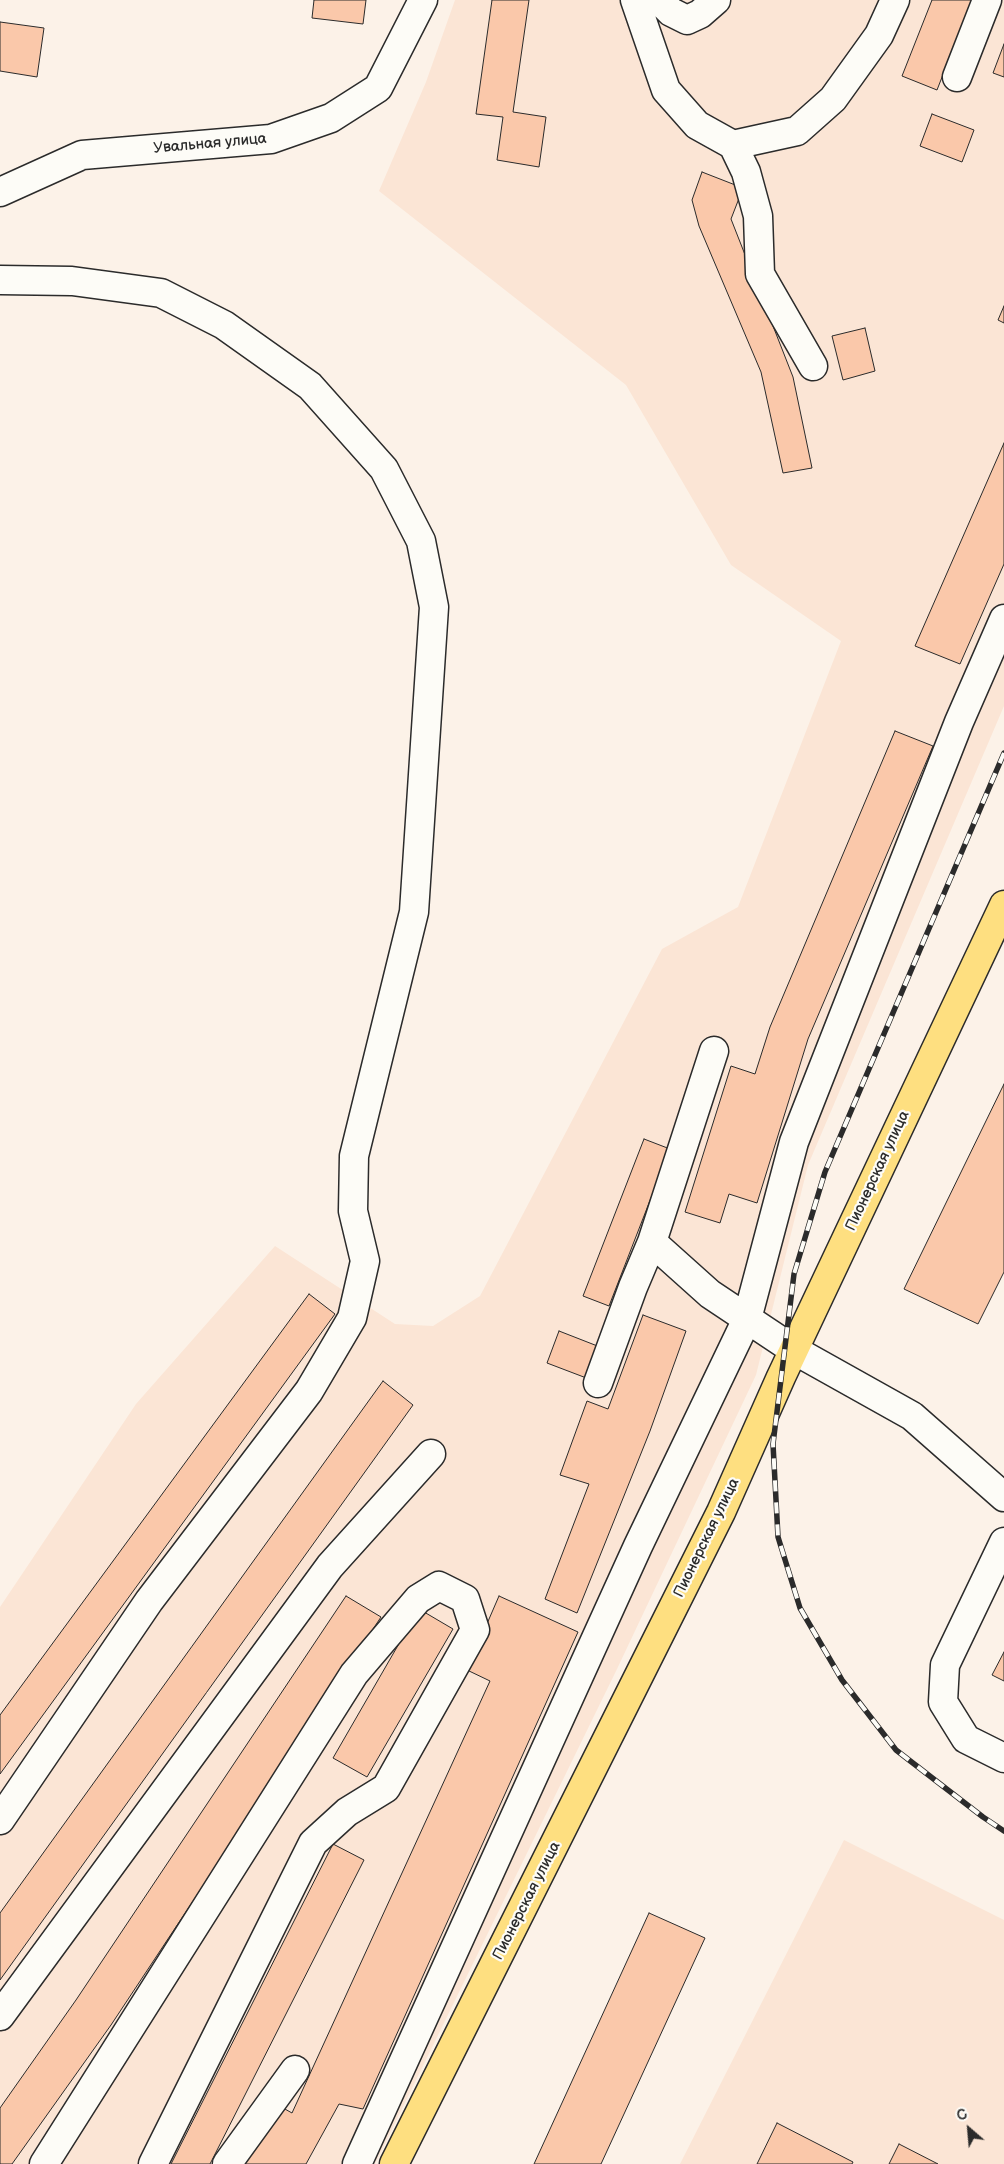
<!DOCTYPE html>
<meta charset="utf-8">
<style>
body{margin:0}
#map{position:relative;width:1004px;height:2164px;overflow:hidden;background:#fcf2e8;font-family:"Balsamiq Sans",sans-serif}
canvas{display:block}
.north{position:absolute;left:944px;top:2104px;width:50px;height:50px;-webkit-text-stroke:4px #fdfcf7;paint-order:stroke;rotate:333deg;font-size:14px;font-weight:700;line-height:20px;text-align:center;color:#2b2b2b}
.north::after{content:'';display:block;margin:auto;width:18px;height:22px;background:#2b2b2b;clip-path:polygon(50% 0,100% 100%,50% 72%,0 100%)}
</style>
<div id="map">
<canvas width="1004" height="2164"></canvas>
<div class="north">С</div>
</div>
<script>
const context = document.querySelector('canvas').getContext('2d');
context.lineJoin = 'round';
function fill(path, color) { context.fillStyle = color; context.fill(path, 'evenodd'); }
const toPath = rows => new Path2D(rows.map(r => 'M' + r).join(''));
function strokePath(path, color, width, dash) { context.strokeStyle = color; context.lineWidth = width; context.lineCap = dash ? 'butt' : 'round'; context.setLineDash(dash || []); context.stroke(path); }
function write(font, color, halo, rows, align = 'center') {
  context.font = font + ' "Balsamiq Sans",sans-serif'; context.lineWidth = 4.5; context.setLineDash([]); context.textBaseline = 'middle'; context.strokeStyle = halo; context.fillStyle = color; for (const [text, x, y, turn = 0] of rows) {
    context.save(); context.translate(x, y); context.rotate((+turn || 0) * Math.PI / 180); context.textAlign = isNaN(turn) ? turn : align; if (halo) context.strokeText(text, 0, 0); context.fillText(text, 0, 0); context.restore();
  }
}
const built = toPath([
 [455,0,1004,0,1004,706,808,1165,756,1375,617,1669,375,2164,0,2164,0,1607,136,1404,275,1246,395,1324,433,1326,480,1296,662,949,738,907,841,641,731,565,626,385,379,191,426,82],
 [844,1840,1004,1920,1004,2164,680,2164]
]);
const building = toPath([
 [314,0,366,0,363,24,312,18,314,0],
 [492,0,529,0,513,112,546,117,539,167,497,160,503,117,476,114,492,0],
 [932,0,972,0,937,90,902,76,932,0],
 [0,22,44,28,37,77,0,71,0,22],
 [1004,44,1004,77,993,73,1004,44],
 [932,114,974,130,962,162,920,146,932,114],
 [702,172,743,188,731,219,793,377,812,468,783,473,761,372,699,226,692,200,702,172],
 [1004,306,1004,323,998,320,1004,306],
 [865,328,875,371,843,380,832,336,865,328],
 [1004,443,1004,564,960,664,915,646,1004,443],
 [895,731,933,746,808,1039,757,1203,729,1194,720,1223,685,1212,731,1066,755,1074,770,1027,895,731],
 [1004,1084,1004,1272,978,1324,904,1289,1004,1084],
 [644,1139,670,1149,609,1306,583,1296,644,1139],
 [309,1294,335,1314,0,1774,0,1715,309,1294],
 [643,1315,686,1331,650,1431,577,1613,545,1599,589,1484,560,1475,587,1401,608,1409,643,1315],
 [559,1331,600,1347,589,1379,547,1363,559,1331],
 [383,1381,413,1405,0,1980,0,1913,383,1381],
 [346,1596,381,1617,111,2025,12,2164,0,2164,0,2108,76,2000,346,1596],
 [499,1596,578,1632,363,2109,339,2104,306,2164,235,2164,276,2104,292,2113,490,1681,467,1670,499,1596],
 [419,1609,453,1629,367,1777,333,1758,419,1609],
 [1004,1652,1004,1681,992,1675,1004,1652],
 [333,1844,364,1860,210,2164,171,2164,333,1844],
 [649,1913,705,1938,601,2164,534,2164,649,1913],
 [777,2123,853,2162,852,2164,757,2164,777,2123],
 [899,2144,938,2164,889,2164,899,2144]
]);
const minor = toPath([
 [635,0,666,90,697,125,733,145,746,172,758,216,760,274,813,366],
 [659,0,671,12,687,20,700,14,716,0],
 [957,77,987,0],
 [733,145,797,131,833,99,879,35,895,0],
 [0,192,82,155,271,139,331,118,378,88,423,0],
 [0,280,72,281,161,293,224,325,310,386,384,469,421,541,434,607,414,912,354,1156,353,1211,365,1261,352,1318,309,1391,149,1601,0,1820],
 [652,1242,710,1294,794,1350,912,1416,1004,1497],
 [598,1383,633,1287,652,1242,714,1051],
 [1004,1542,945,1665,943,1702,966,1739,1004,1758],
 [0,2016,330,1566,431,1454],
 [44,2164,354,1674,418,1599,439,1586,465,1599,475,1630,386,1788,347,1812,313,1843,153,2164],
 [227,2164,295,2070],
 [357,2164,638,1546,747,1319,794,1142,959,722,1004,619]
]);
const major = toPath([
 [394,2164,721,1512,781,1377,1004,905]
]);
const rail = toPath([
 [1004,753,825,1172,794,1274,773,1444,778,1537,800,1608,842,1680,896,1750,983,1817,1004,1831]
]);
const streetNames = [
 ["Увальная улица",210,144,-5],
 ["Пионерская улица",878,1171,-65],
 ["Пионерская улица",707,1538,-64],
 ["Пионерская улица",527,1901,-63]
];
fill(built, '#fbe5d5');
fill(building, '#fac8aa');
strokePath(building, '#2b2b2b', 1);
strokePath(minor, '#2b2b2b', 31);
strokePath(major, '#2b2b2b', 31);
strokePath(minor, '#fdfcf7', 28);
strokePath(major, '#fedf80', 28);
strokePath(rail, '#2b2b2b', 5.5);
strokePath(rail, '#fdfcf7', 4, [11]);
write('15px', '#2b2b2b', '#fdfcf7', streetNames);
</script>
